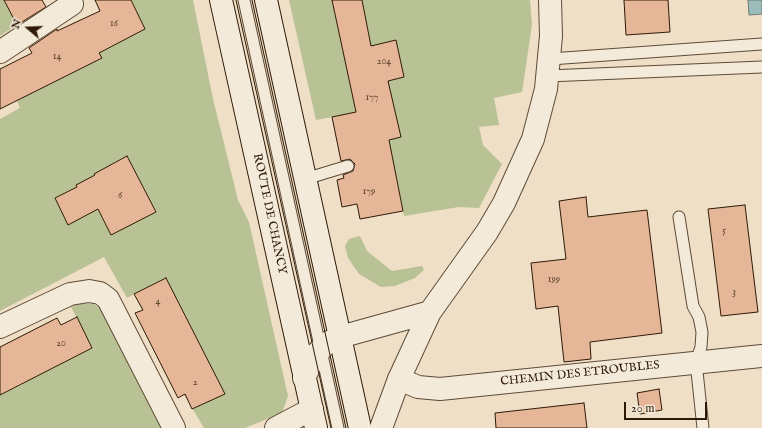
<!DOCTYPE html>
<style>
body{margin:0}
#map{position:relative;width:762px;height:428px;overflow:hidden;background:#eedfc6;font-family:"IM FELL English",serif}
canvas{display:block}
.north{position:absolute;left:8px;top:8px;width:40px;height:40px;-webkit-text-stroke:3px #f4eada;paint-order:stroke;rotate:289deg;font-size:11px;font-weight:700;line-height:16px;text-align:center;color:#2e1a06}
.north::after{content:'';display:block;margin:auto;width:14px;height:18px;background:#2e1a06;clip-path:polygon(50% 0,100% 100%,50% 72%,0 100%)}
.scale{position:absolute;left:624px;top:402px;width:83px;height:18px;box-sizing:border-box;border:2px solid #2e1a06;border-top:0;padding-left:5px;font-size:12px;line-height:14px;white-space:nowrap;color:#2e1a06;-webkit-text-stroke:3px #f4eada;paint-order:stroke}
</style>
<div id="map">
<canvas width="762" height="428"></canvas>
<div class="north">N</div>
<div class="scale">20 m</div>
</div>
<script>
const context = document.querySelector('canvas').getContext('2d');
context.lineJoin = 'round';
function fill(path, color) { context.fillStyle = color; context.fill(path, 'evenodd'); }
const toPath = rows => new Path2D(rows.map(r => 'M' + r).join(''));
function strokePath(path, color, width, dash) { context.strokeStyle = color; context.lineWidth = width; context.lineCap = dash ? 'butt' : 'round'; context.setLineDash(dash || []); context.stroke(path); }
function write(font, color, halo, rows, align = 'center') {
  context.font = font + ' "IM FELL English",serif'; context.lineWidth = 4; context.setLineDash([]); context.textBaseline = 'middle'; context.strokeStyle = halo; context.fillStyle = color; for (const [text, x, y, turn = 0] of rows) {
    context.save(); context.translate(x, y); context.rotate((+turn || 0) * Math.PI / 180); context.textAlign = isNaN(turn) ? turn : align; if (halo) context.strokeText(text, 0, 0); context.fillText(text, 0, 0); context.restore();
  }
}
const green = toPath([
 [0,0,4,0,17,25,0,36],
 [131,0,193,0,213,99,238,200,249,222,288,396,282,413,245,428,204,428,135,313,142,310,134,294,127,298,104,257,0,311,0,119,20,108,17,101,87,58,145,29],
 [289,0,530,0,532,25,522,92,494,98,499,125,479,127,483,145,502,164,479,208,459,207,404,216,392,156,370,158,350,155,340,156,332,117,316,120],
 [360,236,367,251,392,271,422,266,424,270,415,278,395,286,381,287,359,274,348,258,345,246,349,239],
 [81,303,93,304,101,309,163,428,0,428,0,395,23,384,22,380,44,369,45,372,92,348,70,305]
]);
const water = toPath([
 [748,0,762,0,762,14,749,15,748,0]
]);
const building = toPath([
 [4,0,42,0,46,7,17,25,4,0],
 [95,0,131,0,145,29,99,53,102,58,0,109,0,69,32,53,29,48,57,29,57,31,100,11,95,0],
 [332,0,362,0,371,46,396,40,404,77,388,81,401,137,389,140,403,211,360,219,357,204,342,207,337,180,344,178,343,175,353,171,355,164,350,159,341,161,332,117,356,112,332,0],
 [624,0,668,0,670,32,626,35,624,0],
 [127,156,156,212,111,235,98,209,68,225,55,198,77,187,76,185,95,175,94,174,127,156],
 [586,197,588,217,647,210,662,333,590,342,591,359,564,362,558,306,536,309,531,263,566,259,559,201,586,197],
 [745,205,758,312,721,316,708,209,745,205],
 [166,278,225,394,192,409,185,394,178,398,135,313,143,310,134,294,166,278],
 [77,317,92,348,0,395,0,347,57,318,61,325,77,317],
 [659,389,662,410,640,414,637,393,659,389],
 [584,403,587,428,496,428,495,413,584,403]
]);
const service = toPath([
 [244,0,338,428],
 [550,59,762,44],
 [548,76,762,67],
 [305,179,348,166],
 [679,217,693,306,699,317,702,332,701,347,696,362,703,428]
]);
const minor = toPath([
 [0,52,72,4],
 [0,327,70,294,89,291,100,293,108,299,174,428],
 [399,379,418,387,440,389,762,356],
 [276,428,312,409]
]);
const tertiary = toPath([
 [304,378,315,355,327,343,340,337,430,312],
 [381,428,399,379,430,312,487,232,504,203,533,139,546,89,551,36,550,0]
]);
const secondary = toPath([
 [221,0,316,428],
 [266,0,360,428]
]);
const tram = toPath([
 [236,0,331,428],
 [252,0,346,428]
]);
const numberNames = [
 ["16",114,24],
 ["14",57,57],
 ["204",384,62],
 ["177",372,98],
 ["179",369,192],
 ["6",120,196],
 ["5",724,231],
 ["199",554,280],
 ["3",734,293],
 ["4",158,302],
 ["20",61,344],
 ["2",195,383]
];
const streetNames = [
 ["ROUTE DE CHANCY",269,214,78],
 ["CHEMIN DES ETROUBLES",580,374,-6]
];
fill(green, '#b9c294');
fill(water, '#9bbcbb');
strokePath(water, '#6f7b73', 1);
fill(building, '#e5b697');
strokePath(building, '#2e1a06', 1);
strokePath(service, '#5e4b36', 13);
strokePath(minor, '#5e4b36', 24);
strokePath(tertiary, '#5e4b36', 24);
strokePath(secondary, '#2e1a06', 24);
strokePath(service, '#f4eada', 11);
strokePath(minor, '#f4eada', 22);
strokePath(tertiary, '#f4eada', 22);
strokePath(secondary, '#f4eada', 22);
strokePath(tram, '#2e1a06', 1);
write('10px', '#5c412a', null, numberNames);
write('12px', '#2e1a06', '#f4eada', streetNames);
</script>
